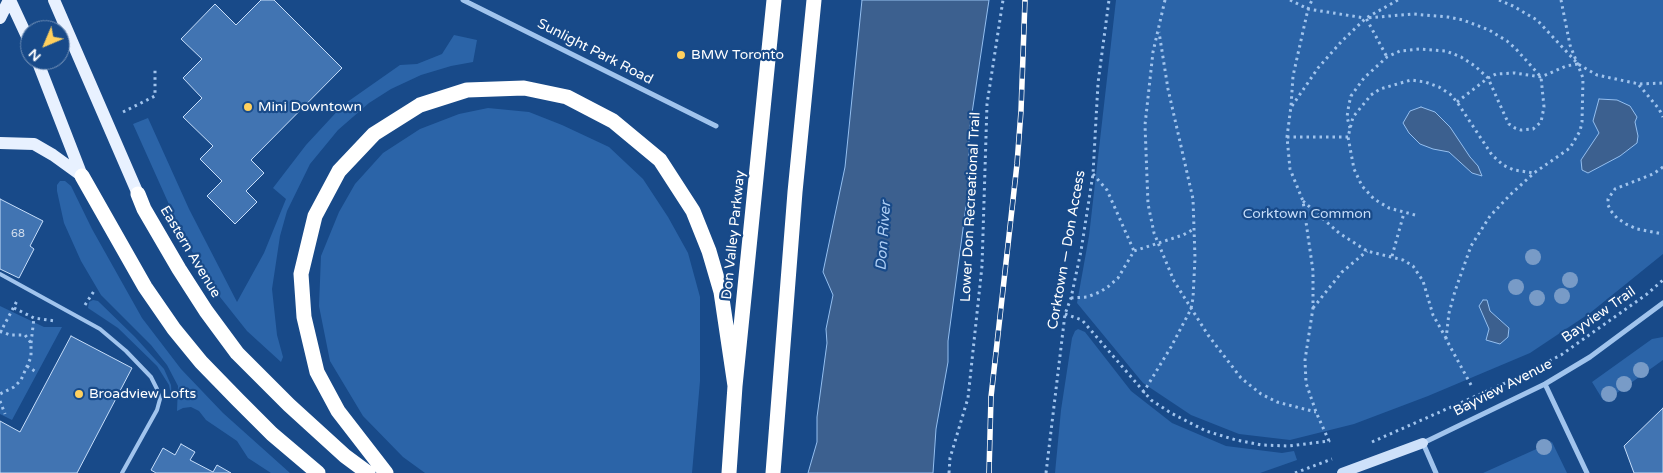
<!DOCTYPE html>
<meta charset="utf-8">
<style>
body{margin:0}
#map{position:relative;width:1663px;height:473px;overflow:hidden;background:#184a89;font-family:"Varela Round",sans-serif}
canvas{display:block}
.north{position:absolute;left:20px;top:20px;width:50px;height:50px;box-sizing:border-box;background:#184a89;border:1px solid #7492b8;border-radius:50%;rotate:225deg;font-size:14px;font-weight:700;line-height:20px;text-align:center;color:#fff}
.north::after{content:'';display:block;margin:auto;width:18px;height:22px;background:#ffd05e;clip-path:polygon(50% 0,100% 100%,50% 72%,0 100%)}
</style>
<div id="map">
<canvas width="1663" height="473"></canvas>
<div class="north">N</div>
</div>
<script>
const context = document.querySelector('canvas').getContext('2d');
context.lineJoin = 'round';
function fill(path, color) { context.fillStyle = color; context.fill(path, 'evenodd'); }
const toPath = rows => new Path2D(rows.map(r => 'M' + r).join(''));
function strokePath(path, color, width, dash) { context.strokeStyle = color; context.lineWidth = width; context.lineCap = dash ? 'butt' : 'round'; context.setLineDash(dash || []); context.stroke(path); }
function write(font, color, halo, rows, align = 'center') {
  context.font = font + ' "Varela Round",sans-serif'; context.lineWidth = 4.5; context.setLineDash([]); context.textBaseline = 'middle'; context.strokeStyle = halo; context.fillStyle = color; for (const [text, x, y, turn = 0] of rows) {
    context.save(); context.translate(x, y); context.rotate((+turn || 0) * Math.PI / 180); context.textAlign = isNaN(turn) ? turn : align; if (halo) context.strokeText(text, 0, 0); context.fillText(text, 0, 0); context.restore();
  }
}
const green = toPath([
 [1116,0,1663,0,1663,254,1590,313,1530,353,1428,396,1354,424,1290,440,1239,434,1191,415,1143,383,1077,303,1089,236],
 [454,35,477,40,473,62,451,66,421,75,391,89,369,103,338,130,310,164,287,211,280,236,272,289,277,335,283,357,281,362,247,331,220,297,206,274,185,240,133,124,148,118,189,209,237,302,264,253,286,199,273,188,306,145,343,105,400,65,417,64,442,54],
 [488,108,529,112,562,125,609,147,643,179,668,217,688,253,700,297,700,381,692,473,425,473,403,457,363,416,330,361,319,306,321,256,339,212,355,184,383,153,420,129,459,114],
 [60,181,65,181,71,186,92,229,142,318,181,369,223,413,290,473,271,473,248,458,237,441,206,420,199,411,191,407,183,408,177,411,178,386,167,365,151,345,101,295,81,261,64,223,57,191,57,185],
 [93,300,98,301,135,337,164,369,171,385,172,400,169,385,157,366,118,328,88,308,89,302],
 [0,306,44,327,62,327,12,420,0,414],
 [1078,329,1085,332,1131,391,1172,423,1226,446,1282,453,1294,451,1297,460,1260,473,1055,473,1061,410,1072,338,1075,331],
 [1663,337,1663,360,1607,400,1603,400,1592,382,1652,339],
 [1552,442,1567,473,1483,473]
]);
const water = toPath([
 [862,0,989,0,969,133,969,184,948,341,948,362,936,429,933,473,808,473,817,442,817,417,827,343,826,329,833,295,823,272,845,167,862,0],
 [1599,99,1617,100,1630,106,1637,117,1635,122,1638,136,1637,143,1620,156,1588,173,1582,170,1581,160,1599,133,1593,121,1599,99],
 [1421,107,1435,112,1450,127,1470,157,1478,166,1482,176,1472,173,1449,152,1433,149,1420,144,1409,133,1403,123,1410,111,1421,107],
 [1483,300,1487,300,1490,311,1509,328,1508,337,1500,344,1486,340,1489,329,1479,306,1483,300]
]);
const building = toPath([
 [261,0,274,0,342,68,251,160,264,173,246,191,257,202,235,224,207,196,222,181,200,159,213,146,183,117,202,98,183,78,202,59,181,39,215,4,236,25,261,0],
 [0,199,43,221,30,246,34,249,19,278,0,269,0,199],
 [71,336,132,368,77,473,0,473,0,421,20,432,71,336],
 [1663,408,1663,473,1634,473,1624,446,1663,408],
 [181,444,195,452,190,460,213,472,217,465,231,473,156,473,151,470,163,448,175,455,181,444]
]);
const path = toPath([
 [1165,0,1153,52,1145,125,1148,204,1154,233,1174,281,1208,335,1241,378,1261,394,1277,402,1316,412],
 [1290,0,1308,9,1365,18],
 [1499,0,1513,6,1537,20,1578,64,1597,75,1639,84,1663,83],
 [1639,85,1659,109,1663,117],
 [1457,102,1488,78,1496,74,1515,73,1541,77,1566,66,1578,64],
 [1292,106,1318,68,1341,42,1366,18,1398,0],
 [123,112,155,96,155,67],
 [1350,128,1347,117,1349,104,1351,96,1364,78,1387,57,1400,51,1420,49,1446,51,1461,57,1475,66,1488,78,1505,116,1509,124,1515,128,1521,130,1533,129,1541,122,1544,107,1541,77,1516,49,1507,41,1489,30,1463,20,1448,17,1413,14,1366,18,1387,57],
 [1287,137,1348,137],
 [1663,167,1653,174,1615,189,1608,199,1608,205,1611,211,1617,218,1626,224,1637,229,1663,234],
 [1093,174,1107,190,1134,251],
 [1303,201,1339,233,1367,251,1403,260,1413,266,1423,281,1433,315,1446,338],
 [1415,215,1389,208,1374,199,1362,186,1354,169,1348,137,1353,117,1371,95,1380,89,1411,80,1425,82,1439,87,1450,94,1457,102,1492,155,1503,165,1514,170,1534,173],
 [1392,256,1404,213],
 [1071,298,1087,297,1100,292,1109,286,1118,278,1134,251,1183,235,1194,229],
 [85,305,94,291],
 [14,308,34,318,55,321],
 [1313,308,1342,272,1367,251],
 [1065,314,1082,320,1151,400,1171,413,1206,431,1236,440,1262,445,1289,446,1329,441,1316,412,1306,383,1305,360,1313,308,1313,271,1303,201,1290,169,1287,137,1291,106,1293,76,1308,9,1312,0],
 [0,331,10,335,25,335,31,343,31,357,21,380,14,387,0,394],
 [0,333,18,299],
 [31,343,34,318],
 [27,366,36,372],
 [1471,385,1446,339,1449,313,1455,291,1471,246,1490,216,1511,194,1534,173,1570,148,1580,131,1582,122,1583,78,1570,45,1561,0],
 [1143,393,1171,347,1191,309,1193,298,1195,258,1193,199,1168,89,1159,32],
 [0,401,5,414],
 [1372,442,1512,380,1561,355,1647,294,1663,280],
 [949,473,950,458,968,398,982,266,987,104,1003,0],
 [1046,473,1065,314,1071,298,1081,251,1093,174,1098,83,1109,0],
 [1295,473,1332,459]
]);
const service = toPath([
 [0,274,100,329,126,351,151,377,157,389,160,399,157,410,122,473]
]);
const minor = toPath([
 [463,0,716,126],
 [1545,384,1587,473],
 [1436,473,1423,443,1545,384,1590,357,1663,303]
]);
const secondary = toPath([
 [1342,473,1423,443]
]);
const primary = toPath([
 [10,0,30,43],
 [54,0,138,194],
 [0,18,9,0],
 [37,60,82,176],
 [0,143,34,144,53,155,82,176]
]);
const motorway = toPath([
 [82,176,145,287,174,329,201,362,237,399,272,434,318,473],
 [138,194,144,209,179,269,206,311,237,353,289,405,345,456,368,473],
 [386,473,338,411,317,372,304,317,301,274,315,216,339,171,374,134,420,105,467,90,524,88,567,97,613,121,660,160,693,211,709,251,721,292,735,386],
 [729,473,735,386,774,0],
 [773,473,795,192,814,0]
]);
const rail = toPath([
 [989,473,991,397,1017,164,1021,111,1025,0]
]);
const trees = [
 [1533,257],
 [1570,280],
 [1516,287],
 [1562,296],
 [1537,298],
 [1641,370],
 [1624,384],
 [1609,394],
 [1544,447]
];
const markers = [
 [681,55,5,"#ffd05e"],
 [248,107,5,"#ffd05e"],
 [79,394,5,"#ffd05e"]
];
const numberNames = [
 ["68",18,234]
];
const streetNames = [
 ["Sunlight Park Road",595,52,27],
 ["Lower Don Recreational Trail",971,207,-87],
 ["Don Valley Parkway",734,235,-84],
 ["Corktown — Don Access",1067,250,-80],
 ["Eastern Avenue",190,252,59],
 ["Bayview Trail",1599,315,-35],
 ["Bayview Avenue",1503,388,-27]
];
const poiNames = [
 ["BMW Toronto",691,55],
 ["Mini Downtown",258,107],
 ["Broadview Lofts",89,394]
];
const parkNames = [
 ["Corktown Common",1307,214]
];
const waterNames = [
 ["Don River",884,236,-86]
];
fill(green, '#2b64a8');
fill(water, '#3c608f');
strokePath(water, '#94bff0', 1);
fill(building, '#4174b2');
strokePath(building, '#c7defa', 1);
strokePath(path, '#a1c4ed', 3, [2.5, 4]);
strokePath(service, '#a1c4ed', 4);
strokePath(minor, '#a1c4ed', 5);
strokePath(secondary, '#cee1fa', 10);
strokePath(primary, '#e8f1ff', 12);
strokePath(motorway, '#fff', 15);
strokePath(rail, '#fff', 5.5);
strokePath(rail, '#184a89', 4, [11]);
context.fillStyle = '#789bc7';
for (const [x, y] of trees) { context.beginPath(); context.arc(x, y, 8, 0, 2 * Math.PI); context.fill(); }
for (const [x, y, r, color] of markers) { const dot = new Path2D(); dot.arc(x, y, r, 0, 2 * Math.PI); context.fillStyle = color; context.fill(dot); strokePath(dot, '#184a89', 2); }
write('11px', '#d0dcec', null, numberNames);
write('14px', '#fff', '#184a89', streetNames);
write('14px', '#fff', '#184a89', poiNames, 'left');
write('14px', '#c7defa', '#184a89', parkNames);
write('italic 15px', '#adcef5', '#184a89', waterNames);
</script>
